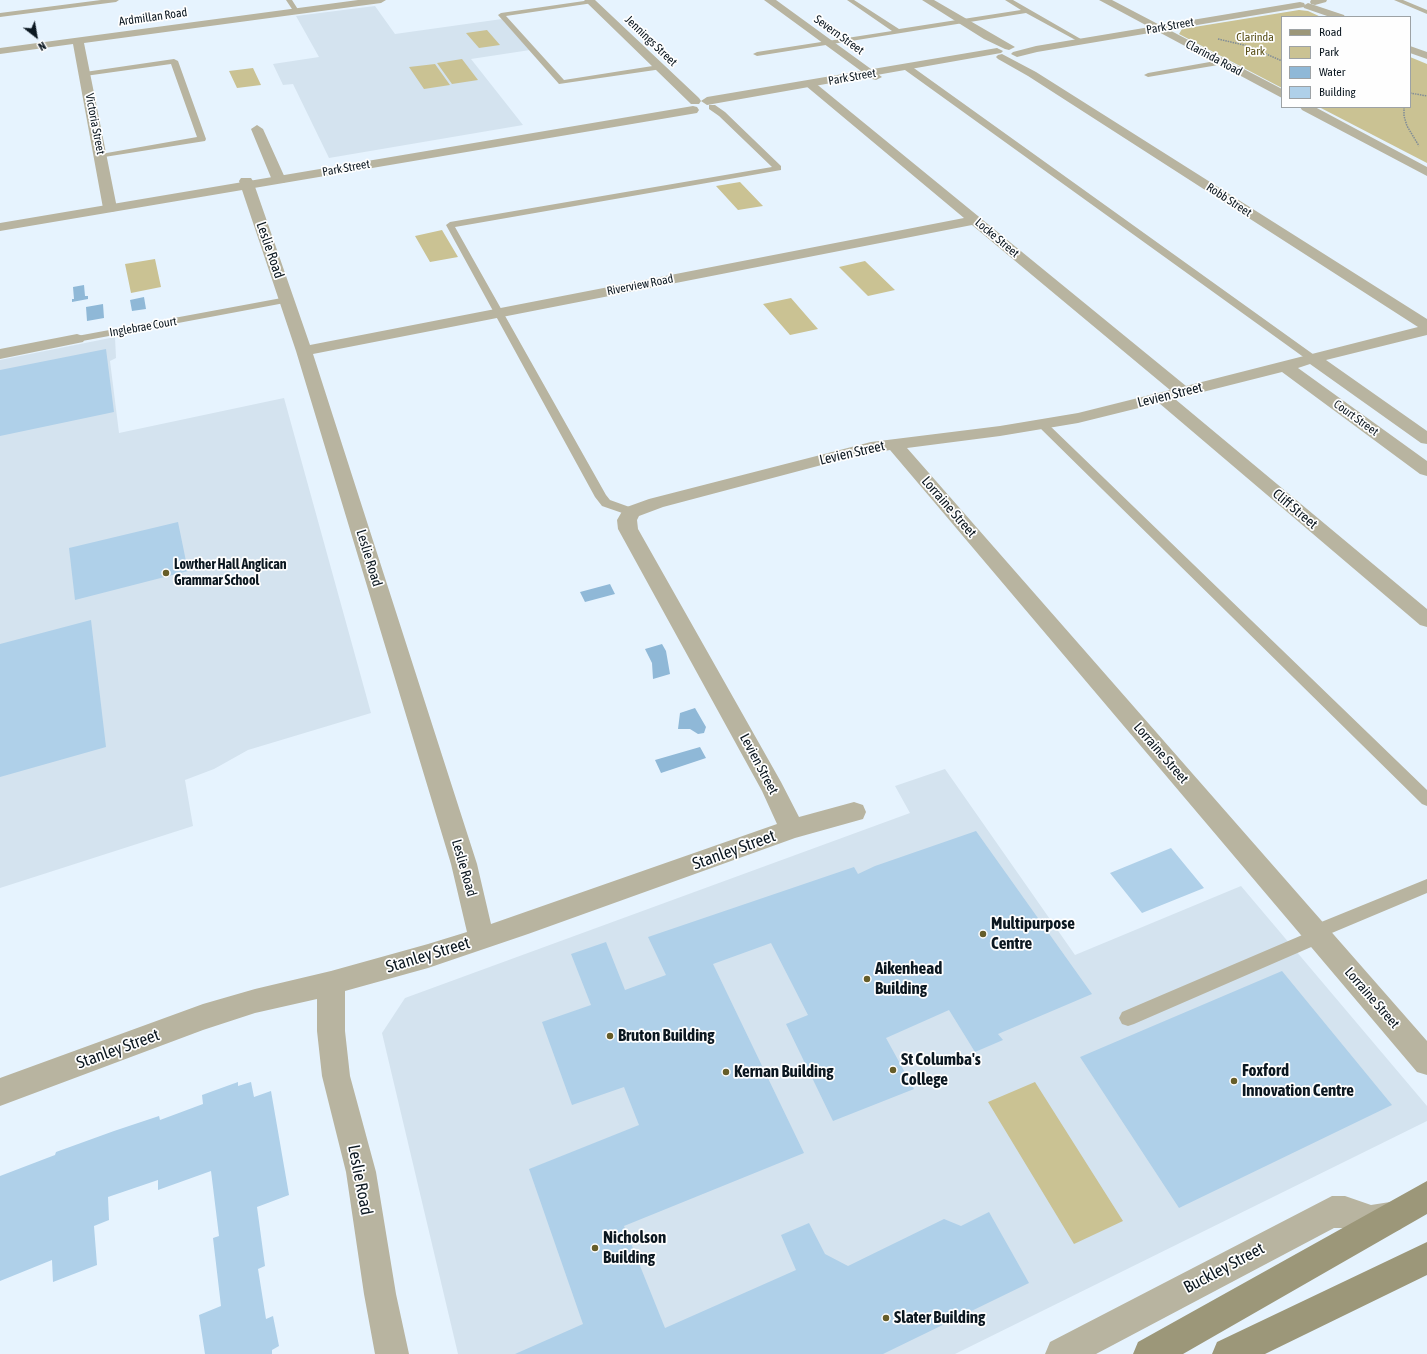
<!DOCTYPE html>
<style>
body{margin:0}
#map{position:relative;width:1427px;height:1354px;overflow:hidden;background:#e6f3fe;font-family:"Asap Condensed",sans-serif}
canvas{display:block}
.legend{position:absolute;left:1281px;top:16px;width:130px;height:92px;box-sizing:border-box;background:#fefefe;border:1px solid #9da2a5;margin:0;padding:5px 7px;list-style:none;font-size:12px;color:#0b1720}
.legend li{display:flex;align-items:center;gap:8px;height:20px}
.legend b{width:20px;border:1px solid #9da2a5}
.north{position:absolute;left:16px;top:16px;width:40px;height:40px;-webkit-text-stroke:3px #fefefe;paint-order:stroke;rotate:149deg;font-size:11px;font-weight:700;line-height:16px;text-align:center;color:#0b1720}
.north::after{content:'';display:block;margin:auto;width:14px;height:18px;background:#0b1720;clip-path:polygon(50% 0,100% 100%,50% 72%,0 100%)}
</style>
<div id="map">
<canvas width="1427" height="1354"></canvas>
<ul class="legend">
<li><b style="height:5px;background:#9c9779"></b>Road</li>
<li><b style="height:11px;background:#cac293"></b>Park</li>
<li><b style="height:11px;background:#8fb8d7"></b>Water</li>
<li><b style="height:11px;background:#afd0e9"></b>Building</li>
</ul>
<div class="north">N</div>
</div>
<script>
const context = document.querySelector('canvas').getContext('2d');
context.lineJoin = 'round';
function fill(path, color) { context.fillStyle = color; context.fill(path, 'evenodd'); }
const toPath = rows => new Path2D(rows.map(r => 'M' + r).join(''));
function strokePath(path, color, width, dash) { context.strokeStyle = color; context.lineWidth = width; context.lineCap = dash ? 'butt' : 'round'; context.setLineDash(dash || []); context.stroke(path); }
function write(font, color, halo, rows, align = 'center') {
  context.font = font + ' "Asap Condensed",sans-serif'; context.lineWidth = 3.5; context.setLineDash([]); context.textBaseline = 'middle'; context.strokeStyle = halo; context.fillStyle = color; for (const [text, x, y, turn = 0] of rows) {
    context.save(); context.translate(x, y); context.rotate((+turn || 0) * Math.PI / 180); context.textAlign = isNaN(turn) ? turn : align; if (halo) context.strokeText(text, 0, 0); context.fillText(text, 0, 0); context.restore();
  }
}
const built = toPath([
 [375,6,395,34,502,19,530,50,471,59,523,125,329,158,293,84,283,85,273,64,319,57,296,16],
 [115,337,116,358,110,361,119,433,284,398,371,713,248,750,214,769,185,780,193,826,0,888,0,360],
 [945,769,1075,955,1241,886,1427,1106,1427,1121,955,1354,458,1354,382,1033,405,998,910,813,895,786]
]);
const green = toPath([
 [1299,10,1308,11,1321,17,1282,17,1282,88,1179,34,1182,29],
 [487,30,500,45,479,48,466,33],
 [1410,57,1427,64,1427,163,1319,107,1410,107],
 [462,59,478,80,452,84,437,63],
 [435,64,450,85,424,89,409,67],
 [253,68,261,85,237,88,229,71],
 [740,182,763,206,738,210,716,186],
 [442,230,458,257,430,262,415,236],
 [155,259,161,287,131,293,125,264],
 [865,261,895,290,868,296,839,267],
 [791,298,818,329,790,335,763,304],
 [1035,1082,1123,1221,1074,1244,988,1102]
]);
const water = toPath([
 [84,285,85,296,88,296,88,299,72,302,72,299,74,299,73,287],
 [144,297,146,309,132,311,130,300],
 [103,304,104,318,87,321,86,307],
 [610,584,615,594,585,602,580,592],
 [662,644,666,651,670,674,653,679,652,663,645,649],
 [695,708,706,727,704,733,698,734,690,729,678,729,680,713],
 [700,747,706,758,661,773,655,760]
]);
const building = toPath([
 [106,349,114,412,0,436,0,370],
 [178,522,188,571,75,600,69,548],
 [91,620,106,747,0,777,0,644],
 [976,831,1092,994,998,1034,1003,1040,975,1052,949,1010,886,1038,914,1089,833,1121,786,1024,808,1015,771,943,713,964,804,1153,624,1226,665,1328,796,1270,781,1235,809,1223,825,1254,848,1266,944,1219,961,1226,989,1212,1029,1283,883,1354,515,1354,583,1324,529,1169,639,1125,624,1087,572,1105,542,1022,591,1005,571,954,606,942,625,990,666,975,648,937,854,867,858,874,875,866],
 [1171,848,1204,888,1142,913,1110,873],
 [1282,971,1392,1105,1179,1208,1080,1057],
 [238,1082,238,1086,251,1082,254,1097,271,1091,289,1195,257,1207,265,1266,258,1269,266,1319,273,1316,279,1346,272,1350,272,1354,205,1354,199,1315,221,1306,213,1238,219,1236,211,1171,158,1190,158,1180,108,1197,109,1220,94,1226,97,1265,53,1282,52,1260,0,1281,0,1176,55,1155,56,1152,114,1131,159,1116,160,1120,203,1104,202,1095]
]);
const path = toPath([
 [1218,39,1248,46,1282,61],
 [1410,93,1427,96],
 [1404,107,1404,116,1407,126,1419,146]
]);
const service = toPath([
 [101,0,119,0,116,2,0,17,0,13,101,0],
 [286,0,292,0,299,11,298,12,294,12,286,0],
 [591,0,593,1,593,3,506,16,564,80,659,65,662,65,662,69,559,84,498,15,501,13,591,0],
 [847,0,854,0,899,29,1021,10,1005,0,1013,0,1086,42,1081,43,1026,13,757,56,753,54,757,52,892,31,847,0],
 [1394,0,1403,0,1427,10,1427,14,1394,0],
 [174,59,178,61,206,139,205,141,98,158,97,156,101,154,197,137,171,64,85,76,81,74,85,72,174,59],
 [1221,60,1225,62,1224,64,1148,77,1144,75,1148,73,1221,60],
 [905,66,911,66,1317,357,1318,359,1317,361,1309,361,905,70,905,66],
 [709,105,715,105,725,112,781,166,781,170,455,227,606,495,610,500,635,509,637,512,631,516,602,506,595,497,446,225,450,222,772,167,719,116,709,109,709,105],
 [287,297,292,300,290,302,77,342,72,339,77,336,287,297],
 [1043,422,1047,423,1427,790,1427,806,1422,804,1039,427,1037,425,1043,422],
 [1427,879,1427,893,1327,935,1325,941,1134,1024,1128,1026,1122,1024,1119,1018,1122,1012,1307,933,1309,927,1427,879]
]);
const minor = toPath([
 [358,0,386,0,381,3,84,43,117,208,115,211,110,212,105,211,103,208,73,44,0,54,0,48,358,0],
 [584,0,595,0,699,98,701,101,699,104,691,104,584,0],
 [764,0,776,0,882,77,876,80,872,79,764,0],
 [922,0,934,0,1015,47,1009,50,1005,49,984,39,922,0],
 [1099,0,1112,0,1282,89,1282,98,1099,0],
 [1308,3,1344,15,1345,17,1330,17,1304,8,1303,6,1308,3],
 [1410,46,1427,52,1427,59,1410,53,1410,46],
 [1002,54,1036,72,1427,319,1427,335,1326,360,1427,431,1427,444,1421,443,1310,364,1298,368,1427,461,1427,476,1420,474,1282,372,1175,399,1427,609,1427,627,1420,625,1159,403,1078,423,1000,436,907,448,1427,1041,1427,1075,1417,1072,890,450,848,458,663,507,639,516,637,520,638,529,781,782,799,817,854,802,863,805,866,812,863,819,795,838,528,934,428,968,345,991,345,1031,350,1076,376,1172,396,1294,409,1354,375,1354,364,1294,346,1172,322,1076,317,1031,317,999,255,1013,203,1030,0,1106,0,1078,203,1004,255,989,331,971,428,944,467,932,451,864,296,351,239,181,241,178,251,178,253,181,310,345,964,218,806,86,804,84,806,82,810,80,814,82,1186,386,1418,327,1028,76,998,59,996,57,998,55,1002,54],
 [972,225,1170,390,1078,413,1000,426,871,442,649,499,624,508,617,520,618,529,762,791,777,824,491,924,477,864,313,354,972,225],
 [1300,107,1315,107,1427,167,1427,176,1302,110,1300,107],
 [257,125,263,129,286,180,284,183,274,183,272,180,251,129,257,125],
 [77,334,83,336,85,339,83,342,0,359,0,349,77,334],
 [1332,1196,1345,1196,1371,1205,1390,1202,1401,1207,1406,1218,1401,1229,1390,1234,1371,1237,1357,1234,1343,1228,1334,1228,1096,1354,1045,1354,1050,1342,1332,1196]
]);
const tertiary = toPath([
 [1311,0,1327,0,1326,2,1315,5,1311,4,1310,2,1311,0],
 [1300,2,1304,3,1305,5,1304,7,1037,52,1017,57,1011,54,1013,52,1036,46,1300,2],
 [997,48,1003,51,1001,53,707,105,701,101,707,97,997,48],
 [693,106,697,107,699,110,697,113,0,231,0,223,693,106]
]);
const secondary = toPath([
 [1427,1181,1427,1214,1183,1354,1133,1354,1138,1342,1427,1181],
 [1427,1242,1427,1275,1265,1354,1212,1354,1217,1342,1427,1242]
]);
const markers = [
 [166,573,4,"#665d29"],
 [983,934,4,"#665d29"],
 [867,979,4,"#665d29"],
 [610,1036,4,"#665d29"],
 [893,1070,4,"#665d29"],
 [726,1072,4,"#665d29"],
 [1234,1081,4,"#665d29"],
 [595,1248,4,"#665d29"],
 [886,1318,4,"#665d29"]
];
const farStreetnames = [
 ["Ardmillan Road",153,17,-8],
 ["Park Street",1170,26,-10],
 ["Severn Street",839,35,36],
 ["Jennings Street",651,41,44],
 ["Clarinda Road",1214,58,28],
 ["Park Street",852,77,-10],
 ["Victoria Street",95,124,79],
 ["Park Street",346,168,-10],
 ["Robb Street",1229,200,33],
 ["Locke Street",997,238,40],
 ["Riverview Road",640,285,-11],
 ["Inglebrae Court",143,327,-10],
 ["Court Street",1356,418,36]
];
const farParknames = [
 ["Clarinda",1255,37],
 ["Park",1255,51]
];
const streetNames = [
 ["Leslie Road",270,250,71],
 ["Levien Street",1170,395,-14],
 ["Levien Street",852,453,-13],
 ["Lorraine Street",949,507,49],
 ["Cliff Street",1295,509,40],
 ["Leslie Road",369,558,73],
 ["Lorraine Street",1161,753,49],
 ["Levien Street",759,764,62],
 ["Leslie Road",464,868,74],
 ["Lorraine Street",1372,998,49]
];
const poiNames = [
 ["Lowther Hall Anglican",174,565],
 ["Grammar School",174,581]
];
const nearStreetnames = [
 ["Stanley Street",734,850,-20],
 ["Stanley Street",428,955,-17],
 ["Stanley Street",118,1049,-20],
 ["Leslie Road",360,1180,79],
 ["Buckley Street",1224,1268,-28]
];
const nearPoinames = [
 ["Multipurpose",991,924],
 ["Centre",991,944],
 ["Aikenhead",875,969],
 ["Building",875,989],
 ["Bruton Building",618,1036],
 ["St Columba's",901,1060],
 ["College",901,1080],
 ["Foxford",1242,1071],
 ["Innovation Centre",1242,1091],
 ["Kernan Building",734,1072],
 ["Nicholson",603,1238],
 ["Building",603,1258],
 ["Slater Building",894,1318]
];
fill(built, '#d4e3ef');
fill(green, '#cac293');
fill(water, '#8fb8d7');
fill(building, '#afd0e9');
strokePath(path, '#808c96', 1.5, [1.5, 1]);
fill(service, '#b8b4a0');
fill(minor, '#b8b4a0');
fill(tertiary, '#b8b4a0');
fill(secondary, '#9c9779');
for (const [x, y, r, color] of markers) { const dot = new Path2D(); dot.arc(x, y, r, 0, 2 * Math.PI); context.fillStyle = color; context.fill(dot); strokePath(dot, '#fefefe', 1.5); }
write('12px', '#0b1720', '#fefefe', farStreetnames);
write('12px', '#5a5019', '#fefefe', farParknames);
write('14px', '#0b1720', '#fefefe', streetNames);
write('bold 14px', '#0b1720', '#fefefe', poiNames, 'left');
write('17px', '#0b1720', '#fefefe', nearStreetnames);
write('bold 17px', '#0b1720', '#fefefe', nearPoinames, 'left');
</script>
